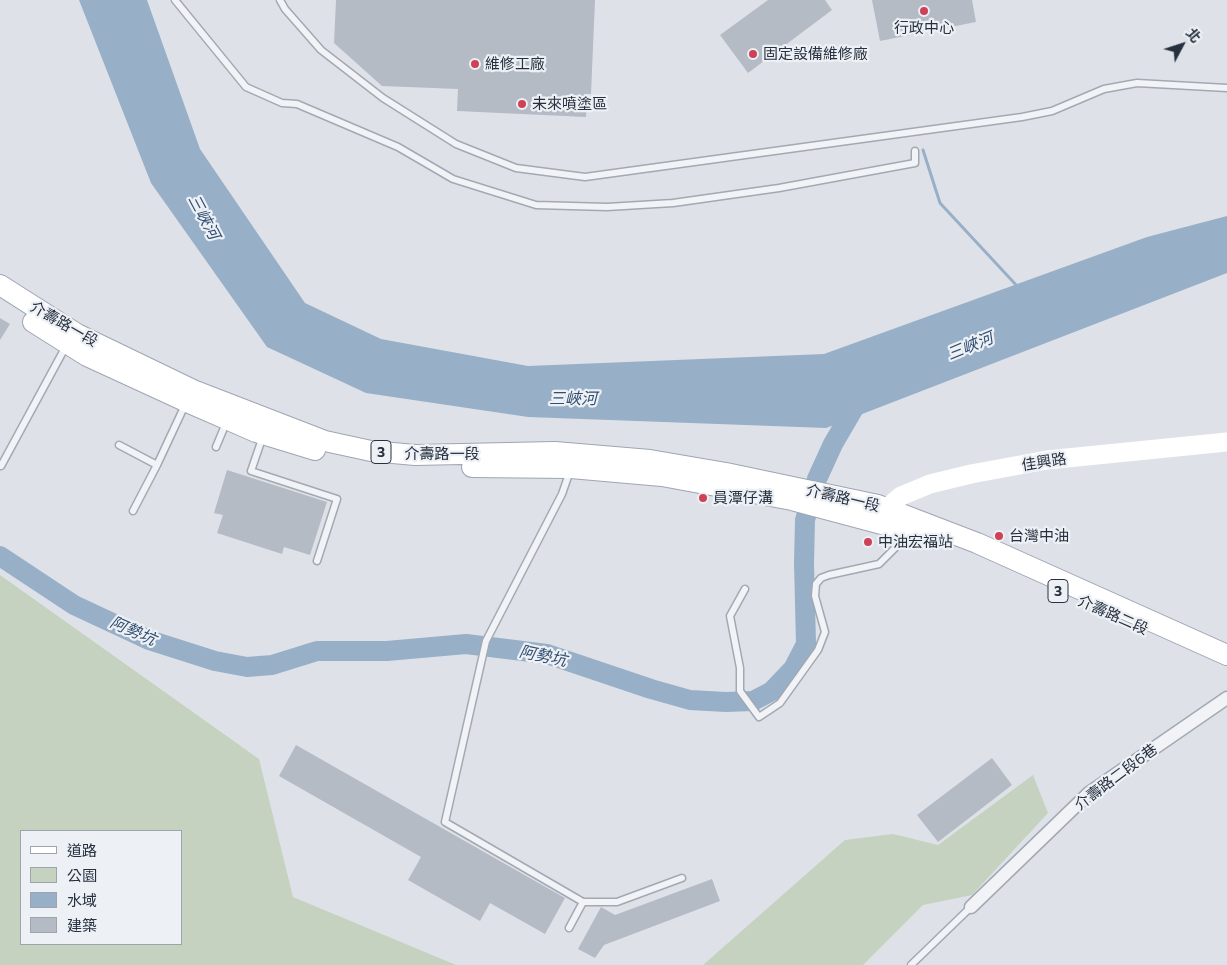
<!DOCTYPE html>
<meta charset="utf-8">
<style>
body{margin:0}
#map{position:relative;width:1227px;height:965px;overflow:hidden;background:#dee2e8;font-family:Commissioner,"Noto Sans TC",sans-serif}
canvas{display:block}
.legend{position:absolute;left:20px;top:830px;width:162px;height:115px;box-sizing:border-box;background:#edf1f5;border:1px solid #9ea4ac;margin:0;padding:6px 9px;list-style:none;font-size:15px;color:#27303f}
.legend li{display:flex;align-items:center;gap:10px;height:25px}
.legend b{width:25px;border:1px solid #9ea4ac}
.north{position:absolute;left:1157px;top:20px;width:50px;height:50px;-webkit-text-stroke:4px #edf1f5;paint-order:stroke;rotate:50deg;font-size:14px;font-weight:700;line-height:20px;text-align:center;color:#27303f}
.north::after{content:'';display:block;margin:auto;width:18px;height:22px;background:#27303f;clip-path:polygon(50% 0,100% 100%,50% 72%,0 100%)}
</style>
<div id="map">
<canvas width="1227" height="965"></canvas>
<ul class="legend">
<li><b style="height:6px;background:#fff"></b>道路</li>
<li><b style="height:14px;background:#c4d2bf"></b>公園</li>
<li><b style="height:14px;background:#98afc8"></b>水域</li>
<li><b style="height:14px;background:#b5bbc4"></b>建築</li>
</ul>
<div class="north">北</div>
</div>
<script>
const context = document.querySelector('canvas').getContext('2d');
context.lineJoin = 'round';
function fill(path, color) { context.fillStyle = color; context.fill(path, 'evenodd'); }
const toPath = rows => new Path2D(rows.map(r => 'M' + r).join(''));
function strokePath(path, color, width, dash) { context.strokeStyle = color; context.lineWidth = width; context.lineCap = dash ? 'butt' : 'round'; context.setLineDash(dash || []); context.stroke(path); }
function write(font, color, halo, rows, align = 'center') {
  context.font = font + ' Commissioner,"Noto Sans TC",sans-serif'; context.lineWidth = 4.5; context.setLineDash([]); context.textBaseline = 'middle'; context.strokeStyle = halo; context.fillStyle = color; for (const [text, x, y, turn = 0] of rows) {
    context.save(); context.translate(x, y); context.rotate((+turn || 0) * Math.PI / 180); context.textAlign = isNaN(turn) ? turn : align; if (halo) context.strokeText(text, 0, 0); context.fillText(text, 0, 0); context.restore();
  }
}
const green = toPath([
 [0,575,259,759,293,897,456,965,0,965],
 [181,831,181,944,21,944,21,831],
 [1033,775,1048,813,972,895,923,905,863,965,703,965,845,840,893,834,938,845]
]);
const water = toPath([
 [79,0,147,0,200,149,305,303,381,339,528,366,824,354,1147,237,1227,216,1227,273,826,428,528,417,366,393,267,347,151,183]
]);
const stream = toPath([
 [923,150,940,203,1018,287]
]);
const river = toPath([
 [0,556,74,605,149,640,215,661,247,667,272,665,317,651,387,651,466,644,547,654,651,689,690,700,726,702,753,701,772,691,793,669,806,644,804,563,805,520,817,479,833,444,861,396]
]);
const building = toPath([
 [336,0,595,0,591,94,587,94,586,117,457,111,458,89,382,86,334,43],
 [768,0,825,0,832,10,748,73,720,35],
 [872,0,972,0,976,22,880,41],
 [0,318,10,324,0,340],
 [227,470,327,502,310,555,284,547,282,554,217,533,223,515,214,513],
 [296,745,565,898,545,934,490,903,480,921,408,880,421,857,279,776],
 [992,758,1012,785,938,842,917,815],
 [712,879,720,901,604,945,595,958,578,949,601,907,615,915]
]);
const lane = toPath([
 [175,0,246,87,282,103,297,104,398,147,453,179,536,205,607,207,673,203,779,188,915,163,915,151],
 [280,0,285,9,321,50,383,98,456,144,516,168,585,177,1022,117,1052,111,1104,89,1137,83,1227,88],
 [263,436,251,471,337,499,317,561],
 [119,445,157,465,185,405],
 [216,447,226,423],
 [1,466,66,346],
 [133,511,157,465],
 [745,589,730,616,740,668,740,691,759,717,780,703,818,650,825,632,815,596,816,584,821,578,829,575,879,564,908,535],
 [583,902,617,902,682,878],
 [569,928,583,902,445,822,486,641,562,494,570,471],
 [911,965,971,907]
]);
const street = toPath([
 [971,907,1089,793,1227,698]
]);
const secondary = toPath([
 [885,522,887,508,901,496,930,484,971,474,1047,460,1227,442]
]);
const primary = toPath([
 [0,285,77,334,193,390,325,441,371,451,415,455,555,452,650,460,726,473,878,505,977,543,1227,655],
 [33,322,87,356,187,402,256,432,315,450],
 [472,467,571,468,662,476,792,500,912,532,930,539]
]);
const markers = [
 [924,11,5,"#ce4156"],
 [753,54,5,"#ce4156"],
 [475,64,5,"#ce4156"],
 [522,104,5,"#ce4156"],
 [703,498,5,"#ce4156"],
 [999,536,5,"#ce4156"],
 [868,542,5,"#ce4156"]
];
const shields = [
 [381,452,20],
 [1058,591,20]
];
const shieldNames = [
 ["3",381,452],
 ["3",1058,591]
];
const poiNames = [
 ["行政中心",924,28,"center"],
 ["固定設備維修廠",763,54],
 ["維修工廠",485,64],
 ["未來噴塗區",532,104],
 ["員潭仔溝",713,498],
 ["台灣中油",1009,536],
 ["中油宏福站",878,542]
];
const streetNames = [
 ["介壽路一段",64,324,30],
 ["介壽路一段",442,454],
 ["佳興路",1044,462,-9],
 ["介壽路一段",843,498,13],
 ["介壽路二段",1113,615,24],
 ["介壽路二段6巷",1116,777,-37]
];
const waterNames = [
 ["三峽河",204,217,62],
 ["三峽河",970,346,-22],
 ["三峽河",573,399],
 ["阿勢坑",133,631,24],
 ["阿勢坑",543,656,12]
];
fill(green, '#c4d2bf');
fill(water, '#98afc8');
strokePath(stream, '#98afc8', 3);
strokePath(river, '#98afc8', 20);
fill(building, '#b5bbc4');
strokePath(lane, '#a3a9b2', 9);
strokePath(street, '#a3a9b2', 15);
strokePath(primary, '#9da6b3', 22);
strokePath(lane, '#f1f3f6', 6);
strokePath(street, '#f1f3f6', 12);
strokePath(secondary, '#fff', 19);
strokePath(primary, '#fff', 20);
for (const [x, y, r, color] of markers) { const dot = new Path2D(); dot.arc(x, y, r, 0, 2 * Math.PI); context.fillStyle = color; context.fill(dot); strokePath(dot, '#edf1f5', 2); }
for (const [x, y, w] of shields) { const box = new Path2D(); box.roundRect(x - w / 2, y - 11.5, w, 23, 4); context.fillStyle = '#edf1f5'; context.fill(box); strokePath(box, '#27303f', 1); }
write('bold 14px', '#27303f', null, shieldNames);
write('15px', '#27303f', '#edf1f5', poiNames, 'left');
write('15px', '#27303f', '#edf1f5', streetNames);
write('italic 16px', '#314e72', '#edf1f5', waterNames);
</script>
